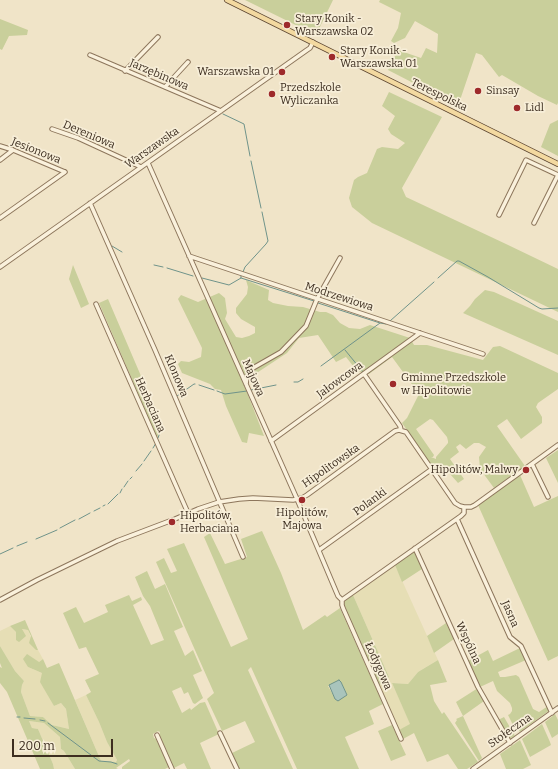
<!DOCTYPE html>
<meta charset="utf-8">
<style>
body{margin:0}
#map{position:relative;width:558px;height:769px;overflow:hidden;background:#f0e4c8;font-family:Bitter,serif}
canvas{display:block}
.scale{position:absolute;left:12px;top:739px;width:101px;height:18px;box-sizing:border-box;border:2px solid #3d2e20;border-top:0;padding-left:5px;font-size:12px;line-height:14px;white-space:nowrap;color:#3d2e20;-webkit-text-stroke:3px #f7eed8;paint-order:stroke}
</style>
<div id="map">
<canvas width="558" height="769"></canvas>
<div class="scale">200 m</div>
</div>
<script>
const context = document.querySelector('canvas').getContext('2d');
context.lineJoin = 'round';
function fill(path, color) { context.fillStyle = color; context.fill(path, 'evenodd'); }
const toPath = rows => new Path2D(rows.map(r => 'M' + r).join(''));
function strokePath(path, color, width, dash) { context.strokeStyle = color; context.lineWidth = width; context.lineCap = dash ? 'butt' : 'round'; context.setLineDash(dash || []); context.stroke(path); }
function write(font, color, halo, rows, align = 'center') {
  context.font = font + ' Bitter,serif'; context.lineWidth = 3.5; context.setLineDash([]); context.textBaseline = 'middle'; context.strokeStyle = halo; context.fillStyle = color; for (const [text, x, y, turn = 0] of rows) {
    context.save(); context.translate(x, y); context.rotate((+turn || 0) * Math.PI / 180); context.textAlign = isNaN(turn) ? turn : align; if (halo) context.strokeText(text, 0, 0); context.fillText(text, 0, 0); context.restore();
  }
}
const farmland = toPath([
 [395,565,438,660,418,672,408,684,392,683,411,725,399,730,379,685,389,677,353,595],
 [10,626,16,632,22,629,28,630,36,650,38,650,43,659,39,662,28,667,42,673,54,706,61,703,66,709,69,729,52,725,43,717,30,716,21,692,22,685,24,681,15,671,0,646,0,631],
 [86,695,99,722,107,742,117,760,116,762,101,761,75,700],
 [29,721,44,723,60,737,61,749,64,751,75,769,54,769,53,764,38,729,32,728]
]);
const green = toPath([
 [245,0,333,0,316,35],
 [380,0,558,0,558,103,557,105,538,96,502,75,499,77,482,55,476,53,458,106,388,70,398,50,421,58,426,48,437,53,438,34,415,21,405,38,394,43,391,41,398,28,401,13,379,2],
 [0,19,28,30,27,35,9,36,2,50,0,49],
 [389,92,442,117,402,188,406,197,506,244,558,269,558,312,372,223,352,207,349,198,354,180,358,177,367,173,377,149,382,147,398,149,405,143,391,134,388,129,395,116,382,106],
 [558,120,558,156,541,147,550,124],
 [73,265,89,304,81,308,69,279],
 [246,280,269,290,268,300,273,303,288,306,303,307,320,312,326,312,333,315,340,323,349,328,360,329,370,325,410,338,414,345,427,345,483,360,493,347,500,346,558,373,558,389,538,403,536,407,542,417,542,423,521,439,507,419,497,426,525,466,494,488,480,469,479,457,486,447,479,443,474,443,466,449,460,444,456,447,459,452,450,459,464,479,458,483,443,466,434,469,402,423,407,418,419,394,392,357,369,374,357,371,346,357,336,362,318,335,299,338,287,353,243,382,264,436,249,433,247,443,242,442,226,406,221,390,215,389,210,384,182,373,178,364,181,361,189,362,201,357,202,348,178,299,181,295,198,302,219,293,225,298,227,313,225,319,236,337,242,338,249,336,255,333,255,327,241,319,236,313,236,308,247,294,248,287],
 [430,419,433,420,447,437,448,441,448,443,436,457,436,459,431,457,433,457,434,455,416,429],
 [485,290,494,292,558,321,558,355,463,313,470,306,475,299],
 [108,299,162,425,157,438,153,428,99,303],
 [558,450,558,483,546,458],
 [520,475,534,507,558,496,558,656,548,661,478,505],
 [262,531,281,573,303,630,325,615,327,617,340,608,383,704,369,711,374,724,345,737,359,769,297,769,251,667,248,670,293,769,239,769,232,753,255,742,245,721,222,731,207,699,214,693,156,562,164,558,171,573,177,571,167,549,184,543,231,647,248,639,204,537,210,533,225,564,247,557,241,539],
 [341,682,347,695,336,700,328,686],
 [414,551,422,569,402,582,395,565],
 [147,571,155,589,165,584,183,627,174,631,185,656,193,650,202,671,193,675,203,698,195,704,193,703,188,692,184,694,181,687,172,691,182,713,190,708,191,710,200,703,205,702,219,734,200,743,211,769,187,769,184,763,174,768,160,737,160,732,158,731,153,734,154,738,156,739,169,767,165,769,122,769,122,767,130,761,129,759,116,768,118,769,75,769,64,751,61,749,60,737,44,723,29,721,32,728,38,729,53,764,54,769,40,769,7,692,0,683,0,667,2,668,0,663,0,646,15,671,24,681,22,685,21,692,30,716,43,717,52,725,69,729,66,709,61,703,54,706,40,682,42,673,28,667,23,659,27,654,39,662,43,659,47,668,59,663,101,761,116,762,117,760,107,742,99,722,86,695,91,692,85,680,99,674,86,647,79,649,63,613,76,607,84,623,108,612,105,605,129,595,132,601,141,597,142,600,133,605,151,645,164,640,150,606,143,596,135,577],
 [353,595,389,677,379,685,344,607,343,603,345,601],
 [25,620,38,650,36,650,29,643,31,636,28,630,22,629,26,636,19,642,16,640,16,632,10,626],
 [446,623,454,639,434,653,427,636],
 [520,648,526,660,498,672,500,677,505,677,516,675,519,677,533,709,539,712,548,706,550,710,520,732,512,723,508,715,510,714,512,711,512,708,510,703,497,691,493,681,480,687,468,661,488,650,493,661],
 [438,660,447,682,430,685,434,701,442,714,444,712,478,762,467,769,458,769,448,754,427,762,414,733,403,739,399,730,410,724,392,683,408,684,418,672],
 [478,688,484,701,463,716,482,758,479,761,455,723,457,720,456,719,463,716,456,702],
 [555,714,558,720,558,734,552,738,545,722],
 [504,717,515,736,509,739,498,720],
 [542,724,550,742,551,745,530,757,522,739],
 [392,725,406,755,391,761,378,731],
 [520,740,531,765,523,769,506,769,500,754]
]);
const water = toPath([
 [339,680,341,682,347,695,338,701,335,699,329,685,339,680]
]);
const stream = toPath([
 [223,114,244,124,250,156],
 [251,161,261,208],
 [112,246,122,252],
 [154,265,163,267],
 [167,268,193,276],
 [243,272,245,267,266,244,268,241,262,212],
 [202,278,229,285,241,278,241,276],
 [241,278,314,301],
 [438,278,457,261,459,261,488,277,539,308,542,309,558,308],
 [318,303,380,323,386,324],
 [390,321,434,282],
 [345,350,363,372],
 [321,366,380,323],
 [294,382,298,382,303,379],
 [199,385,214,390],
 [251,390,276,385],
 [217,391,225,394,247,391],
 [177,396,194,384,195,384],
 [158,438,162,427],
 [153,448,156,443],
 [144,461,151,451],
 [136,471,142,464],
 [130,479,132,477],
 [124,487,128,481],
 [120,493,122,489],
 [108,504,118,494],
 [103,506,105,505],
 [94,511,100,508],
 [79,519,90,513],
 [60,528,75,520],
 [36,539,57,530],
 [17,546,27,542],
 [0,554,13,548],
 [17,717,20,717],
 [24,718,35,719],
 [40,720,45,721],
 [48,723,99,761,111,762,117,764]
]);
const minor = toPath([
 [90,55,221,111],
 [125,71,158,37],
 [165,87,188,62],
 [52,129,78,138,141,167],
 [0,146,13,150,65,172],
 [0,160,13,150],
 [148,163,297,499,338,596,342,600],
 [90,203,155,350,243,557],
 [499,215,526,160,558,175],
 [0,218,65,172],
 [534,223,558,175],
 [189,256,483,354],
 [0,267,307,50,310,48,313,42],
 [96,304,188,513],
 [364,374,400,426,401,430],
 [246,384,247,377,253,368,281,352,306,326,317,299,340,258],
 [271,441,420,333],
 [532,464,548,497],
 [457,519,510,637,521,646,552,713],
 [415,548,478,687,510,743],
 [319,550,432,469],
 [0,600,37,580,117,541,175,519,198,509,219,502,239,499,253,498,293,500,302,498,307,495,395,431,399,430,406,432,455,503,460,506,464,507,471,507,475,505,558,445],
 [342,600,461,516,464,513,464,507],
 [342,600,342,605,343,608,401,739],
 [220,733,237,769],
 [157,735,172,769],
 [473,769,558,708]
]);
const major = toPath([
 [227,0,558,164]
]);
const markers = [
 [287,25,4,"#9e2a2b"],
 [332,57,4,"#9e2a2b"],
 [282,72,4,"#9e2a2b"],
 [478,91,4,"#9e2a2b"],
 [272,94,4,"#9e2a2b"],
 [517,108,4,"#9e2a2b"],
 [393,384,4,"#9e2a2b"],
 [526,470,4,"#9e2a2b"],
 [302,500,4,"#9e2a2b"],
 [172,522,4,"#9e2a2b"]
];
const poiNames = [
 ["Stary Konik -",295,19],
 ["Warszawska 02",295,32],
 ["Stary Konik -",340,51],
 ["Warszawska 01",340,64],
 ["Warszawska 01",274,72,"right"],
 ["Przedszkole",280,88],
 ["Wyliczanka",280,101],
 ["Sinsay",486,91],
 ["Lidl",525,108],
 ["Gminne Przedszkole",401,378],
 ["w Hipolitowie",401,391],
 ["Hipolitów, Malwy",518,470,"right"],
 ["Hipolitów,",302,513,"center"],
 ["Majowa",302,526,"center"],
 ["Hipolitów,",180,516],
 ["Herbaciana",180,529]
];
const streetNames = [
 ["Jarzębinowa",159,75,23],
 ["Terespolska",439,95,26],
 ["Dereniowa",89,135,23],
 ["Warszawska",152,148,-35],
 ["Jesionowa",36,151,22],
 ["Modrzewiowa",339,297,18],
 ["Klonowa",176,376,67],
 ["Majowa",253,378,66],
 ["Jałowcowa",340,380,-36],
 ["Herbaciana",150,405,66],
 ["Hipolitowska",331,466,-35],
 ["Polanki",370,502,-36],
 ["Jasna",510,614,66],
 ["Wspólna",468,643,65],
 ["Łodygowa",378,666,66],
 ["Stołeczna",510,731,-35]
];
fill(farmland, '#e6deb5');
fill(green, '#c9cf9b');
fill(water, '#a9c4bc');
strokePath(water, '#6f938a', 1);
strokePath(stream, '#6f938a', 1);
strokePath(minor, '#8d765c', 5.5);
strokePath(major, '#5b4430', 6);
strokePath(minor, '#faf1dc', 3.5);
strokePath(major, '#f3d9a0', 4.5);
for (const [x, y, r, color] of markers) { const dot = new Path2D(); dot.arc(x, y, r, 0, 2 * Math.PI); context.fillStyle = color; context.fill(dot); strokePath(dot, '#f7eed8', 1.5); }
write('11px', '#3d2e20', '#f7eed8', poiNames, 'left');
write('11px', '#3d2e20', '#f7eed8', streetNames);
</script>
